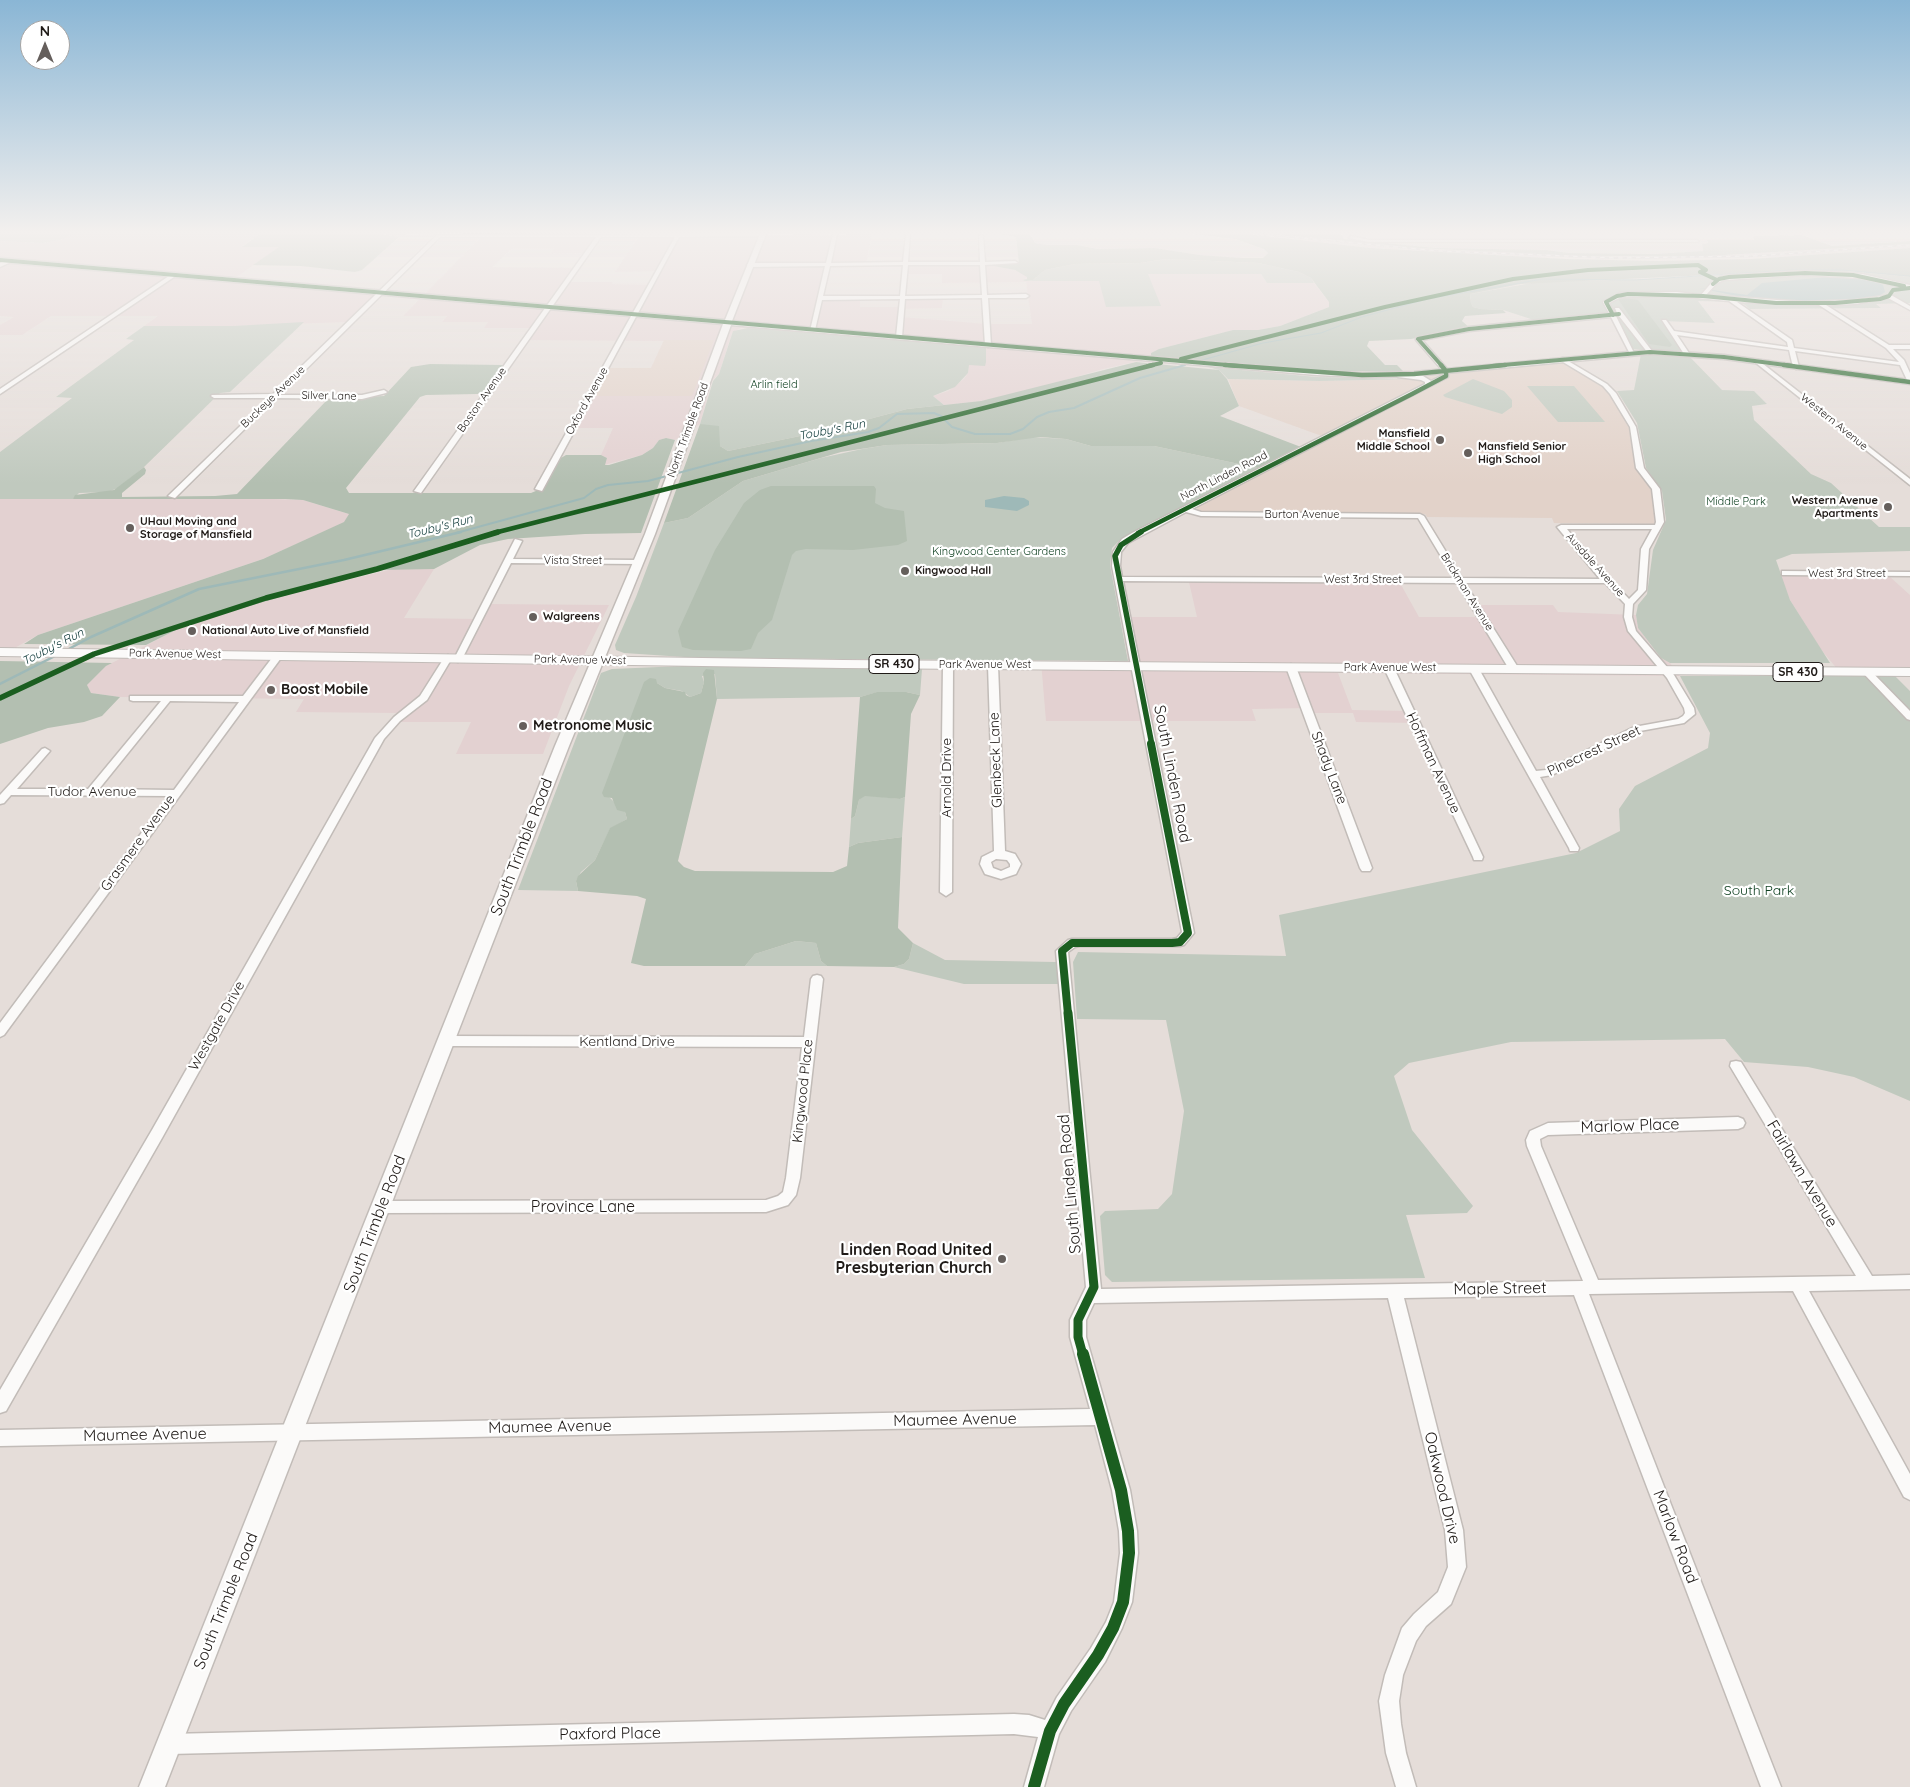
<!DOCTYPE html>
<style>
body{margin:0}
#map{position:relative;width:1910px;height:1787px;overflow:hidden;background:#e5ddd9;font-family:Quicksand,sans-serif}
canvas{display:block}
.north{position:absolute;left:20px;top:20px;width:50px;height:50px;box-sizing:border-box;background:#fff;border:1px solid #a6a4a3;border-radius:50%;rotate:0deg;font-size:14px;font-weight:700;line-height:20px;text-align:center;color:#201b18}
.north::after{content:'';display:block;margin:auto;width:18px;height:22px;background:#655f5c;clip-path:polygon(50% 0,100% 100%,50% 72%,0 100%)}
</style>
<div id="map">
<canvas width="1910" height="1787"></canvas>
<div class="north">N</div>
</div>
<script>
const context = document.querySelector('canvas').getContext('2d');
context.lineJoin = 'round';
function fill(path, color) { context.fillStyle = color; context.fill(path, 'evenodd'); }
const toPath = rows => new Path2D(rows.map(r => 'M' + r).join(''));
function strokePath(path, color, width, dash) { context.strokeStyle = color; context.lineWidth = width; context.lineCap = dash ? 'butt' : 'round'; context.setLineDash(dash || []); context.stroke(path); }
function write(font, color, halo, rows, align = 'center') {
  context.font = font + ' Quicksand,sans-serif'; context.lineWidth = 4.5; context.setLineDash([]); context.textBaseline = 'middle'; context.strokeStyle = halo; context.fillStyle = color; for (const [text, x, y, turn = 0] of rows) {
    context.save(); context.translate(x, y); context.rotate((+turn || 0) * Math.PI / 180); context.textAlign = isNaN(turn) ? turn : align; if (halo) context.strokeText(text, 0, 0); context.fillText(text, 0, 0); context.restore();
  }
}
const commercial = toPath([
 [73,234,260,234,242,246,280,247,229,282,377,295,348,322,233,326,144,326,158,316,51,316,22,335,0,335,0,325,14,317,0,316,0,241,43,243,60,240],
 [382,234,596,236,585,253,550,254,554,248,513,248,492,267,576,268,566,282,613,282,612,284,651,285,658,271,615,272,639,236,872,234,866,265,825,265,817,299,860,299,860,307,902,307,905,299,943,298,942,308,903,309,902,317,987,324,1032,324,1026,282,942,283,942,274,907,274,908,265,992,264,1015,270,1025,274,1028,278,1022,280,1027,281,1099,281,1160,306,1147,274,1261,274,1267,283,1314,283,1329,302,1329,307,1280,326,1258,330,1233,330,1159,349,1151,353,1151,356,1140,361,1103,369,1039,388,981,401,944,405,933,396,948,391,964,379,968,373,969,365,986,362,985,352,741,328,732,333,719,374,712,381,700,424,675,440,666,438,659,440,653,448,642,455,604,465,607,458,601,455,613,428,576,428,609,368,651,368,664,341,527,340,536,328,484,328,488,322,442,322,447,316,403,316,481,237,399,237],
 [212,497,303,500,349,514,345,522,263,559,38,635,0,656,0,499],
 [393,569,434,569,404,618,478,619,486,604,609,605,569,686,543,754,456,754,471,722,391,722,398,713,296,712,304,699,120,697,91,693,87,685,106,666,188,624,270,599],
 [1780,576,1889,576,1910,595,1910,676,1843,676,1819,647,1790,600],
 [1189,582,1400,583,1419,617,1483,617,1477,605,1553,605,1558,612,1636,615,1638,628,1661,658,1670,663,1680,676,1338,673,1352,710,1409,711,1415,723,1356,722,1353,713,1308,713,1306,708,1252,709,1256,721,1046,721,1041,661,1123,662,1128,659,1120,617,1197,617]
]);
const built = toPath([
 [664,340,714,340,692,396,593,396,609,368,651,368],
 [1560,361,1602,386,1610,394,1629,428,1635,467,1647,482,1652,492,1655,524,1554,523,1552,518,1427,517,1425,514,1199,512,1196,507,1330,439,1239,406,1228,379,1319,381,1412,379,1467,371]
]);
const green = toPath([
 [0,234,73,234,60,240,43,243,0,241],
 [1167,259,1258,263,1299,272,1311,278,1314,283,1267,283,1261,274,1148,274,1161,306,1106,307,1099,281,1026,281,1033,280,1045,270,1075,264,1140,263],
 [1793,271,1848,271,1910,277,1910,303,1876,304,1881,308,1750,309,1741,302,1698,301,1715,323,1662,321,1682,351,1628,349,1610,314,1537,321,1503,310,1481,309,1473,307,1471,303,1470,294,1537,282,1647,279],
 [304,322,230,392,220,393,144,467,118,488,108,492,79,493,73,499,0,499,0,452,72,398,56,397,134,340,126,339,144,326,233,326],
 [748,328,986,347,986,362,985,366,969,365,968,373,955,387,933,396,944,405,907,409,824,431,728,451,720,446,700,424,713,381,719,374,733,331],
 [1641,354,1688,355,1722,390,1754,391,1767,404,1752,406,1754,420,1811,474,1831,483,1879,527,1910,527,1910,551,1792,554,1776,560,1790,600,1830,663,1670,663,1661,658,1638,628,1636,615,1638,605,1647,594,1653,550,1666,520,1662,491,1646,468,1637,423,1617,391,1634,390],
 [1208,367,1317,377,1412,379,1319,381,1228,379,1219,370],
 [1473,379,1504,391,1512,400,1512,407,1502,414,1445,397,1443,395],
 [1527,386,1574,386,1605,422,1558,422],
 [1031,437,1066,439,1091,446,1154,446,1258,468,1130,533,1120,540,1112,548,1110,565,1128,661,699,658,624,653,616,650,615,645,636,597,664,523,688,518,743,481,821,458,862,449,887,445,997,443],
 [682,666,922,669,920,695,906,692,878,692,860,697,717,699,715,674,702,676,704,682,701,693,690,697,682,691,665,688,657,683,609,797,625,812,627,819,610,829,595,860,581,872,576,881,578,891,518,890,601,673,612,669],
 [1680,676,1895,676,1910,691,1910,1101,1854,1077,1808,1067,1744,1062,1725,1039,1511,1042,1409,1063,1394,1076,1412,1130,1473,1206,1467,1213,1406,1215,1425,1278,1112,1282,1105,1275,1100,1216,1105,1211,1158,1209,1172,1194,1184,1111,1166,1020,1077,1019,1073,962,1078,952,1286,956,1279,915,1576,853,1620,831,1619,809,1635,786,1708,748,1710,733],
 [865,795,900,799,905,797,902,837,858,843,849,847,851,819,855,816,859,800],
 [796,941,816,943,821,961,827,966,745,966,755,954],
 [913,943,945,960,1056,962,1059,984,964,984,894,967,904,964,909,959]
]);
const forest = toPath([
 [260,234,382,234,399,237,362,270,355,272,301,266,253,265,279,247,242,247],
 [999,234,1030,234,1035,243,1047,245,1077,245,1098,249,1155,248,1200,255,1242,258,1263,258,1268,253,1264,249,1235,239,1192,234,1247,234,1371,248,1565,259,1657,261,1752,259,1910,248,1910,277,1848,271,1793,271,1521,284,1470,294,1471,303,1473,307,1481,309,1503,310,1506,313,1465,316,1462,321,1470,328,1411,339,1369,341,1367,346,1385,365,1397,365,1403,371,1321,371,1151,356,1151,353,1159,349,1233,330,1258,330,1280,326,1329,307,1329,302,1311,278,1299,272,1258,263,1166,259,1140,263,1075,264,1045,270,1033,280,1026,281,1022,280,1027,279,1027,277,1015,270,989,265,1019,263,1016,237],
 [1274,234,1341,234,1344,239,1436,248,1546,250,1570,253,1654,254,1703,251,1702,244,1708,243,1707,240,1754,240,1753,236,1802,235,1832,246,1910,241,1910,244,1708,256,1578,256,1417,248],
 [1625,298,1638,300,1672,345,1670,347,1649,344,1618,299],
 [1136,362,1219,370,1227,379,1239,406,1220,416,1301,447,1258,468,1154,446,1091,446,1066,439,1040,437,997,443,887,445,841,452,743,481,688,518,664,523,700,424,719,426,720,446,728,451,824,431,907,409,981,401],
 [430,364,504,365,484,391,478,394,426,395,420,397,346,488,349,493,531,493,543,488,561,458,566,455,601,455,607,458,605,465,609,465,642,455,653,448,659,440,666,438,675,440,641,533,585,534,508,539,480,545,434,569,381,570,294,593,188,624,146,645,24,644,38,635,263,559,344,522,349,514,303,500,285,499,73,499,75,495,114,490,144,467,146,470,145,474,122,493,122,497,215,496,237,494,326,401,335,398,384,396,411,367],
 [771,486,874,486,876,489,875,503,885,508,904,511,907,541,898,545,853,550,806,549,796,551,792,555,772,620,758,633,751,649,741,651,693,650,682,647,678,631,715,550,744,503,760,490],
 [0,661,112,663,106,666,87,685,91,693,120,697,102,716,84,722,48,728,0,744],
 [706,669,714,670,717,699,678,861,684,867,695,871,833,872,847,866,849,847,858,843,902,837,898,928,913,943,909,959,904,964,894,967,827,966,821,961,816,943,796,941,755,954,745,966,644,966,631,963,646,899,637,896,578,891,576,881,578,876,595,860,610,828,627,819,625,812,617,810,612,798,604,797,602,793,644,682,650,678,656,679,657,683,665,688,685,692,686,695,690,697,701,693,704,682,703,673],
 [877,692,906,692,920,695,911,714,905,797,900,799,865,796,859,800,855,816,851,819,860,697]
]);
const water = toPath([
 [1839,276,1875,281,1883,285,1885,292,1879,296,1860,300,1817,302,1746,298,1699,288,1747,295,1762,283],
 [1004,496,1024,498,1029,501,1029,505,1017,511,985,507,985,500]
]);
const streamFar2 = toPath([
 [1181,366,1263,343,1321,333,1362,317,1428,299,1543,279,1635,280,1792,270,1842,270,1910,276]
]);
const streamFar1 = toPath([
 [456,533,584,498,596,489,608,485,648,481,738,457,811,441,868,432,879,428,897,414,934,413,941,416,952,427,975,434,1010,434,1023,429,1037,417,1049,412,1074,408,1140,378,1185,365]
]);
const stream = toPath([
 [65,651,91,637,199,589,344,560,461,532],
 [0,684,57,655]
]);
const street = toPath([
 [765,234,763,236,679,237,542,491,535,489,675,237,601,237,421,493,414,491,596,237,440,237,280,395,362,395,384,390,387,392,386,393,362,399,276,398,175,498,168,496,269,398,214,398,211,396,212,395,273,394,437,235,765,234],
 [833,234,837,234,831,263,903,262,906,234,910,234,908,262,980,262,979,236,983,235,985,262,1015,261,1018,263,985,265,987,295,1026,294,1029,296,1026,298,988,298,991,345,988,347,985,345,982,298,905,299,902,337,899,339,896,337,900,299,822,300,815,330,810,331,825,266,750,267,747,265,750,263,826,263,833,234],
 [903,265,900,296,823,296,830,266,903,265],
 [908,265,980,265,982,295,905,296,908,265],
 [1351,236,1369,240,1697,240,1699,241,1697,242,1369,242,1349,238,1351,236],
 [9,259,11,262,0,267,0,263,9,259],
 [1805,271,1862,274,1910,285,1910,289,1862,278,1805,275,1724,280,1717,283,1706,295,1805,302,1855,300,1891,295,1910,306,1910,310,1888,298,1855,304,1826,305,1889,345,1910,345,1910,349,1893,349,1904,360,1910,373,1910,382,1907,380,1900,365,1795,351,1799,367,1796,369,1793,367,1789,350,1677,335,1689,353,1684,354,1662,320,1666,320,1674,331,1788,347,1787,342,1729,301,1677,296,1621,297,1609,303,1614,313,1617,313,1615,308,1619,308,1652,351,1652,353,1648,353,1619,316,1616,316,1634,353,1629,352,1611,317,1469,331,1422,340,1448,370,1448,377,1192,509,1201,512,1420,514,1424,516,1462,578,1600,579,1557,527,1561,525,1655,525,1656,522,1652,489,1636,468,1630,427,1610,394,1603,386,1558,359,1563,358,1607,384,1616,393,1636,427,1644,468,1660,489,1664,522,1649,549,1646,590,1633,604,1632,617,1636,631,1674,675,1694,708,1695,714,1684,723,1640,731,1552,775,1540,777,1579,848,1578,851,1570,851,1569,848,1469,669,1474,666,1479,669,1536,771,1546,770,1634,727,1678,719,1683,716,1685,713,1684,708,1667,678,1628,631,1624,617,1625,604,1605,583,1465,583,1519,669,1514,672,1509,669,1457,583,1123,581,1194,933,1184,945,1180,946,1080,946,1075,947,1068,952,1101,1289,1583,1281,1527,1146,1526,1140,1530,1131,1548,1123,1738,1117,1743,1119,1745,1123,1743,1127,1738,1129,1548,1135,1540,1139,1541,1146,1598,1280,1856,1276,1730,1066,1731,1062,1736,1061,1741,1062,1872,1276,1910,1275,1910,1289,1809,1291,1910,1474,1910,1500,1904,1497,1793,1291,1589,1294,1781,1787,1761,1787,1574,1295,1404,1298,1463,1530,1466,1567,1451,1604,1426,1626,1416,1641,1403,1675,1399,1701,1401,1724,1406,1753,1416,1787,1396,1787,1386,1753,1379,1701,1385,1675,1402,1628,1414,1614,1438,1592,1448,1567,1445,1530,1388,1298,1094,1303,1086,1320,1086,1337,1130,1490,1137,1531,1138,1553,1132,1602,1122,1628,1105,1662,1071,1711,1059,1734,1044,1787,1024,1787,1038,1737,1014,1734,169,1754,162,1751,159,1744,162,1737,169,1734,1014,1714,1029,1715,1045,1720,1057,1697,1091,1648,1106,1622,1114,1602,1120,1553,1119,1531,1112,1490,1095,1425,0,1446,0,1430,1090,1409,1070,1337,1070,1320,1086,1287,1056,951,1068,940,1072,939,1172,939,1177,938,1182,932,1112,566,1113,552,1122,539,1132,533,1425,384,1425,382,1421,380,1398,377,1395,375,1396,374,1423,376,1431,381,1443,375,1443,371,1416,340,1416,338,1469,327,1609,313,1603,302,1620,293,1677,292,1701,295,1713,281,1723,276,1805,271],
 [1737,302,1819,305,1886,348,1899,362,1794,348,1792,340,1737,302],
 [1186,512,1201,516,1418,518,1454,578,1122,577,1120,566,1121,552,1128,543,1186,512],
 [1567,529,1652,529,1641,549,1638,590,1629,599,1592,560,1567,529],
 [172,274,177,275,0,394,0,389,172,274],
 [1758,360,1910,479,1910,485,1756,363,1755,362,1758,360],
 [515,539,522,541,513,559,638,560,642,562,638,564,511,563,462,659,458,662,455,661,454,659,515,539],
 [1782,571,1910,572,1910,576,1785,575,1782,575,1782,571],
 [278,653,281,654,281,658,4,1035,0,1037,0,1023,169,796,11,795,4,803,0,804,0,795,42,749,45,748,50,751,17,789,88,789,161,701,133,701,130,700,130,696,243,696,275,654,278,653],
 [170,701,239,702,174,790,99,789,170,701],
 [448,655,452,658,427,700,400,721,384,739,162,1138,6,1411,0,1413,0,1390,152,1130,375,738,394,717,420,696,444,658,448,655],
 [948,662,953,665,952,892,946,896,940,892,943,665,948,662],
 [993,662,998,665,1005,851,1015,854,1021,864,1016,874,1001,879,985,874,980,864,982,857,994,851,988,665,993,662],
 [996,859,1007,860,1010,864,1010,867,1001,871,993,868,991,862,996,859],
 [1291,664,1296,667,1372,868,1370,871,1362,871,1360,868,1286,667,1291,664],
 [1389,665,1394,668,1483,857,1482,860,1474,860,1473,857,1384,668,1389,665],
 [1867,669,1870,670,1910,711,1910,720,1907,719,1864,674,1864,670,1867,669],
 [817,975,821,976,823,979,800,1178,796,1195,788,1205,766,1212,382,1213,377,1211,375,1207,377,1203,382,1201,766,1200,778,1196,783,1192,786,1178,802,1047,446,1046,442,1044,440,1041,442,1038,446,1036,804,1037,811,979,813,976,817,975]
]);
const secondary = toPath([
 [760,234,766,234,732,321,1317,371,1362,373,1414,372,1650,350,1724,355,1910,380,1910,384,1724,359,1650,354,1414,376,1362,377,1317,375,731,325,655,534,569,746,165,1787,139,1787,555,746,645,534,723,324,0,262,0,258,725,320,760,234]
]);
const primary = toPath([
 [0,648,843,660,1910,668,1910,676,843,668,0,656,0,648]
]);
const rail = toPath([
 [1259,234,1439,251,1617,258,1755,256,1910,245]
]);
const cyclewayFar5 = toPath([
 [0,260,1239,366],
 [1713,284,1719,279,1729,277,1805,273,1853,275,1904,286],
 [1613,315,1606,302,1617,296,1628,294,1703,296,1776,303,1835,303,1880,299,1889,296,1893,290,1910,288],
 [1181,359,1385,307,1513,279,1588,270,1698,265,1706,270,1700,272,1717,280],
 [1148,366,1161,363],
 [1442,366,1418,339,1469,329,1619,314],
 [1492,366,1650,352,1724,357,1793,366]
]);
const cyclewayFar4 = toPath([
 [1225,365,1362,375,1414,374,1505,365],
 [1441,365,1446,371],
 [1784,365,1910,382],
 [494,533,1153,365],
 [1138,533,1412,394,1446,376,1446,371]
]);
const cyclewayFar3 = toPath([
 [1141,532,1121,545,1115,556,1152,745],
 [0,698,94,654,266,598,377,569,498,532]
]);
const cyclewayFar2 = toPath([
 [1068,1014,1062,951,1072,943,1172,943,1180,942,1188,933,1151,744]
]);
const cyclewayFar1 = toPath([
 [1068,1013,1094,1287,1078,1320,1078,1337,1083,1355]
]);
const cycleway = toPath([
 [1034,1787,1050,1731,1064,1704,1098,1655,1113,1628,1123,1602,1129,1553,1128,1531,1121,1490,1083,1354]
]);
const markers = [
 [1440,440,5,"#655f5c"],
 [1468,453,5,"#655f5c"],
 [1888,507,5,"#655f5c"],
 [130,528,5,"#655f5c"],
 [905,571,5,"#655f5c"],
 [533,617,5,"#655f5c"],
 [192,631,5,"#655f5c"],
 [271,690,5,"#655f5c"],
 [523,726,5,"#655f5c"],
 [1002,1259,5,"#655f5c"]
];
const farParknames = [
 ["Arlin field",774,385],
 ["Middle Park",1736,502],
 ["Kingwood Center Gardens",999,552]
];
const farStreetnames = [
 ["Silver Lane",329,396,1],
 ["Buckeye Avenue",273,397,-44],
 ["Boston Avenue",482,400,-55],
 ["Oxford Avenue",587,401,-61],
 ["Western Avenue",1834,422,39],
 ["North Trimble Road",688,430,-70],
 ["North Linden Road",1224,476,-27],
 ["Burton Avenue",1302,515],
 ["Vista Street",573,561],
 ["Ausdale Avenue",1595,565,48],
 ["West 3rd Street",1847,574],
 ["West 3rd Street",1363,580],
 ["Brickman Avenue",1467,592,58],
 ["Park Avenue West",175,654,1],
 ["Park Avenue West",580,660,1],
 ["Park Avenue West",985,665],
 ["Park Avenue West",1390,668]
];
const farPoinames = [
 ["Mansfield",1430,434,"right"],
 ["Middle School",1430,447,"right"],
 ["Mansfield Senior",1478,447],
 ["High School",1478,460],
 ["Western Avenue",1878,501,"right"],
 ["Apartments",1878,514,"right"],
 ["UHaul Moving and",140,522],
 ["Storage of Mansfield",140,535],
 ["Kingwood Hall",915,571],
 ["Walgreens",543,617],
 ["National Auto Live of Mansfield",202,631]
];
const farWaternames = [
 ["Touby's Run",832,430,-11],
 ["Touby's Run",440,527,-14],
 ["Touby's Run",53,647,-27]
];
const shields = [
 [894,664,50],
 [1798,672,50]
];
const shieldNames = [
 ["SR 430",894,664],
 ["SR 430",1798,672]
];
const poiNames = [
 ["Boost Mobile",281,690],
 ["Metronome Music",533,726]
];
const streetNames = [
 ["Pinecrest Street",1594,751,-25],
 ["Glenbeck Lane",996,760,-92],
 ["Hoffman Avenue",1433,763,65],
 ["Shady Lane",1329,768,69],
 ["Arnold Drive",947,778,-90],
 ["Tudor Avenue",92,792],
 ["Grasmere Avenue",138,843,-54],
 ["Westgate Drive",217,1026,-61],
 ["Kentland Drive",627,1042],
 ["Kingwood Place",803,1091,-84]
];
const parkNames = [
 ["South Park",1759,891]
];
const nearStreetnames = [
 ["South Linden Road",1172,774,79],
 ["South Trimble Road",522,847,-69],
 ["Marlow Place",1630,1126,-2],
 ["Fairlawn Avenue",1802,1174,59],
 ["South Linden Road",1070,1184,-95],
 ["Province Lane",583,1207],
 ["South Trimble Road",375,1224,-69],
 ["Maple Street",1500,1289,-1],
 ["Maumee Avenue",955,1420,-1],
 ["Maumee Avenue",550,1427,-1],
 ["Maumee Avenue",145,1435,-1],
 ["Oakwood Drive",1442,1488,77],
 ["Marlow Road",1675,1537,69],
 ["South Trimble Road",226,1601,-68],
 ["Paxford Place",610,1734,-1]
];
const nearPoinames = [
 ["Linden Road United",992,1250],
 ["Presbyterian Church",992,1268]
];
fill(commercial, '#e3d1d1');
fill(built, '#e2d2c9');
fill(green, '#c0c9be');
fill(forest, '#b3bfb1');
fill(water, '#9eb9b8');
strokePath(streamFar2, '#9eb9b8', 1);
strokePath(streamFar1, '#9eb9b8', 2);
strokePath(stream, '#9eb9b8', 2.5);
strokePath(street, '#c2bcb8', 3);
strokePath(secondary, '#c2bcb8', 3);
strokePath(primary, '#c2bcb8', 2);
fill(street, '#fbfaf9');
fill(secondary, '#fbfaf9');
fill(primary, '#fbfaf9');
strokePath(rail, '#c7c5c4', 2);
strokePath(rail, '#fff', 1, [4.5]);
strokePath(cyclewayFar5, '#1b5e20', 4);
strokePath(cyclewayFar4, '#1b5e20', 4.5);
strokePath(cyclewayFar3, '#1b5e20', 5.5);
strokePath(cyclewayFar2, '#1b5e20', 8);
strokePath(cyclewayFar1, '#1b5e20', 9);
strokePath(cycleway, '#1b5e20', 12);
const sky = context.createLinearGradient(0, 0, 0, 484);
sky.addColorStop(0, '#8ab6d5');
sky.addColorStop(0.48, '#f3f0ee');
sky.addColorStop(1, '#f3f0ee00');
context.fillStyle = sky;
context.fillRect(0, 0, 1910, 484);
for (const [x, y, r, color] of markers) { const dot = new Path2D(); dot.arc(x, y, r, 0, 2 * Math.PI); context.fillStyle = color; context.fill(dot); strokePath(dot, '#fff', 2); }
write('11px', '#104122', '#fff', farParknames);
write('11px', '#201b18', '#fff', farStreetnames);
write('bold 11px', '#201b18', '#fff', farPoinames, 'left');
write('italic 12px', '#063232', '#fff', farWaternames);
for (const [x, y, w] of shields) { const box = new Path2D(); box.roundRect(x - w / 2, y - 9.5, w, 19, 4); context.fillStyle = '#fff'; context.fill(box); strokePath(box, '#201b18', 1); }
write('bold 12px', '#201b18', null, shieldNames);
write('bold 14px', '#201b18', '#fff', poiNames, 'left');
write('14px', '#201b18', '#fff', streetNames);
write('14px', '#104122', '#fff', parkNames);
write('16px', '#201b18', '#fff', nearStreetnames);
write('bold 16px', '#201b18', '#fff', nearPoinames, 'right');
</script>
